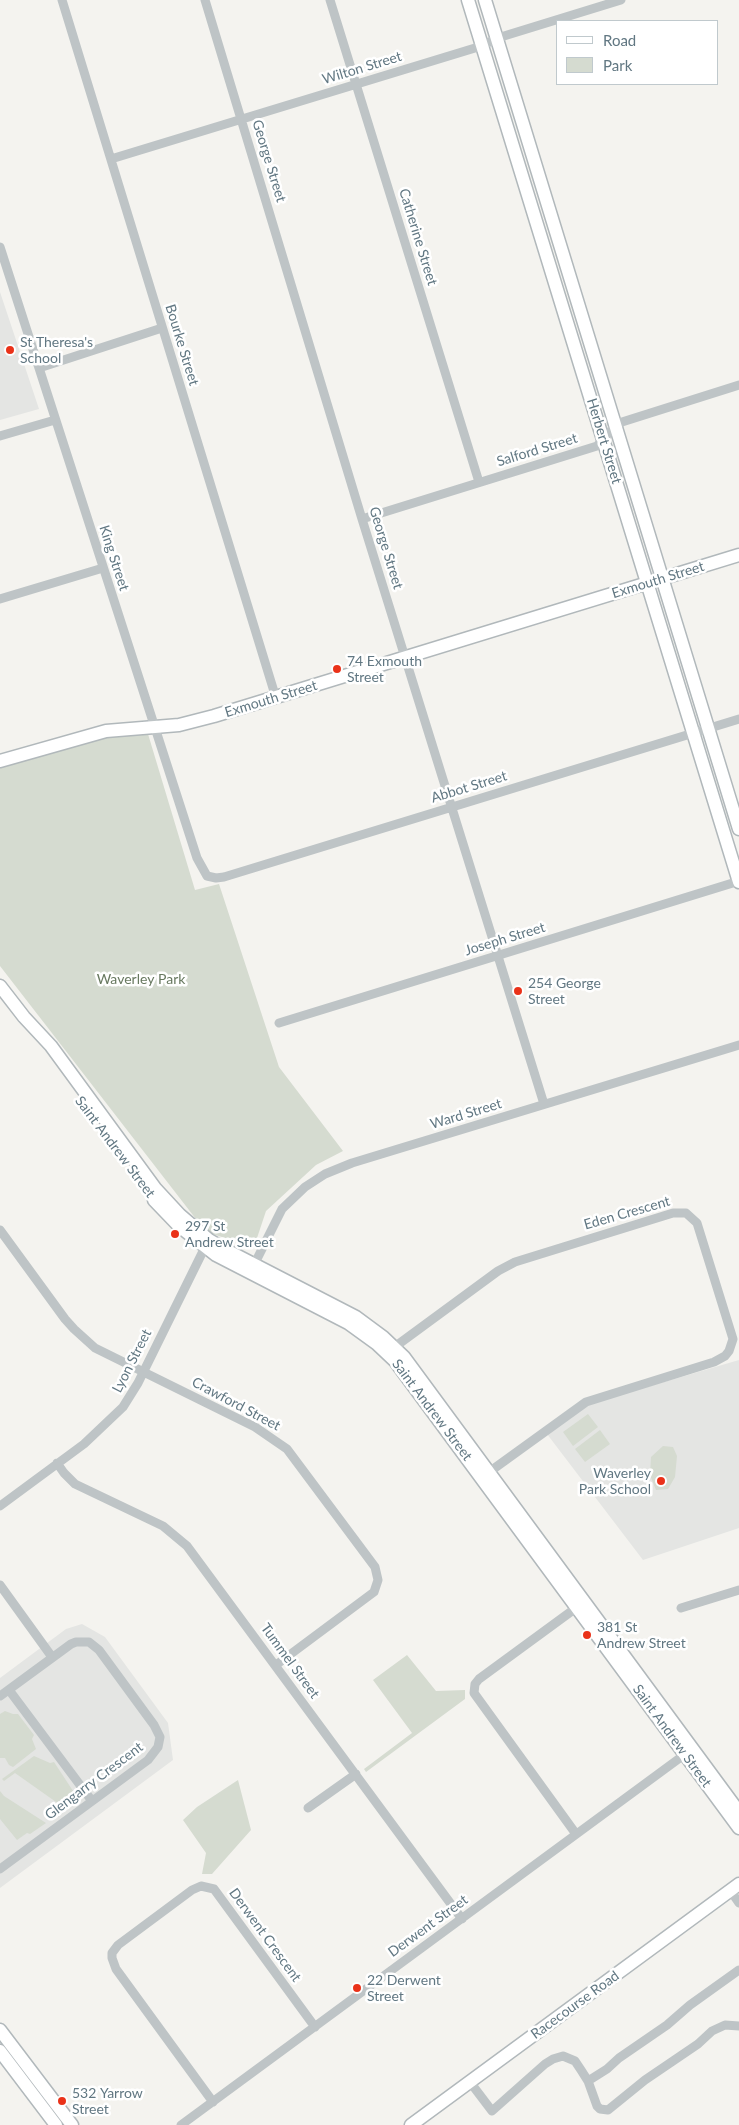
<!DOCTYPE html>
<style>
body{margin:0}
#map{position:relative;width:739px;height:2125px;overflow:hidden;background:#f4f3ef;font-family:Lato,sans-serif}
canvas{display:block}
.legend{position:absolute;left:556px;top:20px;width:162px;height:65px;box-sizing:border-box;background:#fff;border:1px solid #c0c9cd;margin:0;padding:6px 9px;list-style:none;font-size:15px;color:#617782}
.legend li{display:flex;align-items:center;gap:10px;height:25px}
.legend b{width:25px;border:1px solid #c0c9cd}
</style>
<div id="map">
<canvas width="739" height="2125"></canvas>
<ul class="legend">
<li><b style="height:6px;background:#fff"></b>Road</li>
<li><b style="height:14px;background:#d5dbd0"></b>Park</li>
</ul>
</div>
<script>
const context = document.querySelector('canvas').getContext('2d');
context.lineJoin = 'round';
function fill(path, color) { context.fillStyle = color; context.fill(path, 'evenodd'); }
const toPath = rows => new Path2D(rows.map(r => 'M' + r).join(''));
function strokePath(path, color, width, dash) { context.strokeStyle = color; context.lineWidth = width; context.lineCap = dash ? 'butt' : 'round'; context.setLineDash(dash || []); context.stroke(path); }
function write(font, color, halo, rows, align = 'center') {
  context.font = font + ' Lato,sans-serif'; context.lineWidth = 5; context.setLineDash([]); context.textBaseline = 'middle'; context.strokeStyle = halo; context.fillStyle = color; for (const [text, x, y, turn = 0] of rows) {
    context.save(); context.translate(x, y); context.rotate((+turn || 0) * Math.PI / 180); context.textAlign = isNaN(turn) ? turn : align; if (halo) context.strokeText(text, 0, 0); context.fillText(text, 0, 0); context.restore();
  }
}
const built = toPath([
 [0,292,39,409,0,420],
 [739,1360,739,1528,643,1560,547,1434,589,1404],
 [82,1624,105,1637,168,1723,173,1760,0,1888,0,1678,66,1629]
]);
const green = toPath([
 [145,724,195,890,219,884,279,1067,343,1151,316,1165,266,1211,254,1247,206,1232,0,966,0,765],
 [588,1414,598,1427,573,1446,563,1432],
 [600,1430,610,1444,585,1462,575,1449],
 [663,1446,673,1447,677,1456,675,1477,668,1489,656,1490,650,1475,651,1457],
 [407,1655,436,1691,465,1690,465,1699,366,1772,364,1769,412,1733,373,1680],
 [5,1711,13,1714,18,1714,34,1735,32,1739,36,1749,13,1767,9,1765,5,1758,0,1758,0,1714],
 [34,1756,50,1763,54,1762,75,1794,74,1803,66,1809,15,1773,4,1781,2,1779],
 [238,1780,251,1830,212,1874,202,1874,206,1853,183,1820,197,1807],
 [0,1791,4,1796,46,1823,30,1834,27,1833,17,1840,0,1819]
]);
const street = toPath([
 [62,0,276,698],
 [205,0,362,519,544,1104],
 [330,0,479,482],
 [111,159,475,48,504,36,621,0],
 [0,247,197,858,207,876,216,878,224,877,739,719],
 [39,368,162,328],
 [0,436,55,420],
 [362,519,597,446,615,426,622,422,739,385],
 [0,599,103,568],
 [279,1023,739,881],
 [0,1230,65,1319,74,1329,95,1348,255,1427,287,1449,375,1567,378,1580,374,1592,276,1665],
 [252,1269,282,1209,305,1187,325,1174,352,1163,739,1045],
 [391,1353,400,1343,498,1271,515,1262,673,1213,686,1213,697,1223,733,1339,729,1351,725,1356,714,1362,586,1402,485,1475],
 [57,1463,64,1473,75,1484,163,1526,187,1546,462,1919],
 [0,1506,84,1444,123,1407,138,1383,207,1243],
 [0,1585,52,1657],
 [681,1608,739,1590],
 [9,1690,92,1801],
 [0,1696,71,1644,76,1642,89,1642,99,1650,154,1725,160,1737,158,1747,148,1760,0,1869],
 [308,1808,356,1774],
 [576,1834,474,1693,475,1684,479,1679,580,1605],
 [730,1890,739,1903],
 [588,2081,607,2069,619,2058,667,2025,690,2005,739,1970],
 [470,2082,492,2111,545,2064,553,2059,563,2056,575,2061,581,2070,588,2081,597,2106,600,2109,608,2110,645,2080,698,2044,712,2031,725,2025,739,2026],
 [213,2102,116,1969,112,1958,112,1953,118,1945,192,1890,201,1886,214,1889,315,2027],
 [181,2125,688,1752]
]);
const secondary = toPath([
 [468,0,739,882],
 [485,0,739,829],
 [0,761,106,731,179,725,214,716,739,555],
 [0,986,24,1017,51,1046,155,1188,180,1215,209,1240,230,1252,356,1317,383,1337,404,1357,739,1812],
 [154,1200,179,1226,216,1255,348,1323,377,1344,395,1361,739,1828],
 [0,2030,72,2125],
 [0,2051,56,2125],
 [411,2125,739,1884]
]);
const markers = [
 [10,350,5,"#ea3219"],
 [337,669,5,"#ea3219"],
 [518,991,5,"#ea3219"],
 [175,1234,5,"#ea3219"],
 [661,1481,5,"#ea3219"],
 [587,1635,5,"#ea3219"],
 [357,1988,5,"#ea3219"],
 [62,2101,5,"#ea3219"]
];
const streetNames = [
 ["Wilton Street",362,68,-17],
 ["George Street",269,161,73],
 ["Catherine Street",418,237,73],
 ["Bourke Street",182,345,73],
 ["Herbert Street",604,441,73],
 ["Salford Street",537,450,-17],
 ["George Street",386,548,73],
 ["King Street",114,558,72],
 ["Exmouth Street",658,580,-17],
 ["Exmouth Street",271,699,-17],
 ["Abbot Street",469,787,-17],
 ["Joseph Street",505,939,-17],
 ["Ward Street",466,1114,-17],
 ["Saint Andrew Street",115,1147,53],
 ["Eden Crescent",627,1213,-16],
 ["Lyon Street",132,1361,-63],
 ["Crawford Street",236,1404,28],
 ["Saint Andrew Street",432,1410,53],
 ["Tummel Street",290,1661,54],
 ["Saint Andrew Street",672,1736,54],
 ["Glengarry Crescent",94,1781,-37],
 ["Derwent Street",428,1926,-36],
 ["Derwent Crescent",265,1935,54],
 ["Racecourse Road",575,2005,-36]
];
const poiNames = [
 ["St Theresa's",20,342],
 ["School",20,358],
 ["74 Exmouth",347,661],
 ["Street",347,677],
 ["254 George",528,983],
 ["Street",528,999],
 ["297 St",185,1226],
 ["Andrew Street",185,1242],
 ["Waverley",651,1473,"right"],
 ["Park School",651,1489,"right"],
 ["381 St",597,1627],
 ["Andrew Street",597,1643],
 ["22 Derwent",367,1980],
 ["Street",367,1996],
 ["532 Yarrow",72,2093],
 ["Street",72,2109]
];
const parkNames = [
 ["Waverley Park",141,979]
];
fill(built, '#e4e5e3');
fill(green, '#d5dbd0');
strokePath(secondary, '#b1b8bb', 15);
strokePath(street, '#bec4c6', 9);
strokePath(secondary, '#fff', 12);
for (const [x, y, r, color] of markers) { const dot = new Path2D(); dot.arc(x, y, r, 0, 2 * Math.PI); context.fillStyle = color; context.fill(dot); strokePath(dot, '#fff', 2); }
write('14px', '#617782', '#fff', streetNames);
write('14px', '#617782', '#fff', poiNames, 'left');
write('14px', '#687960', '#fff', parkNames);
</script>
